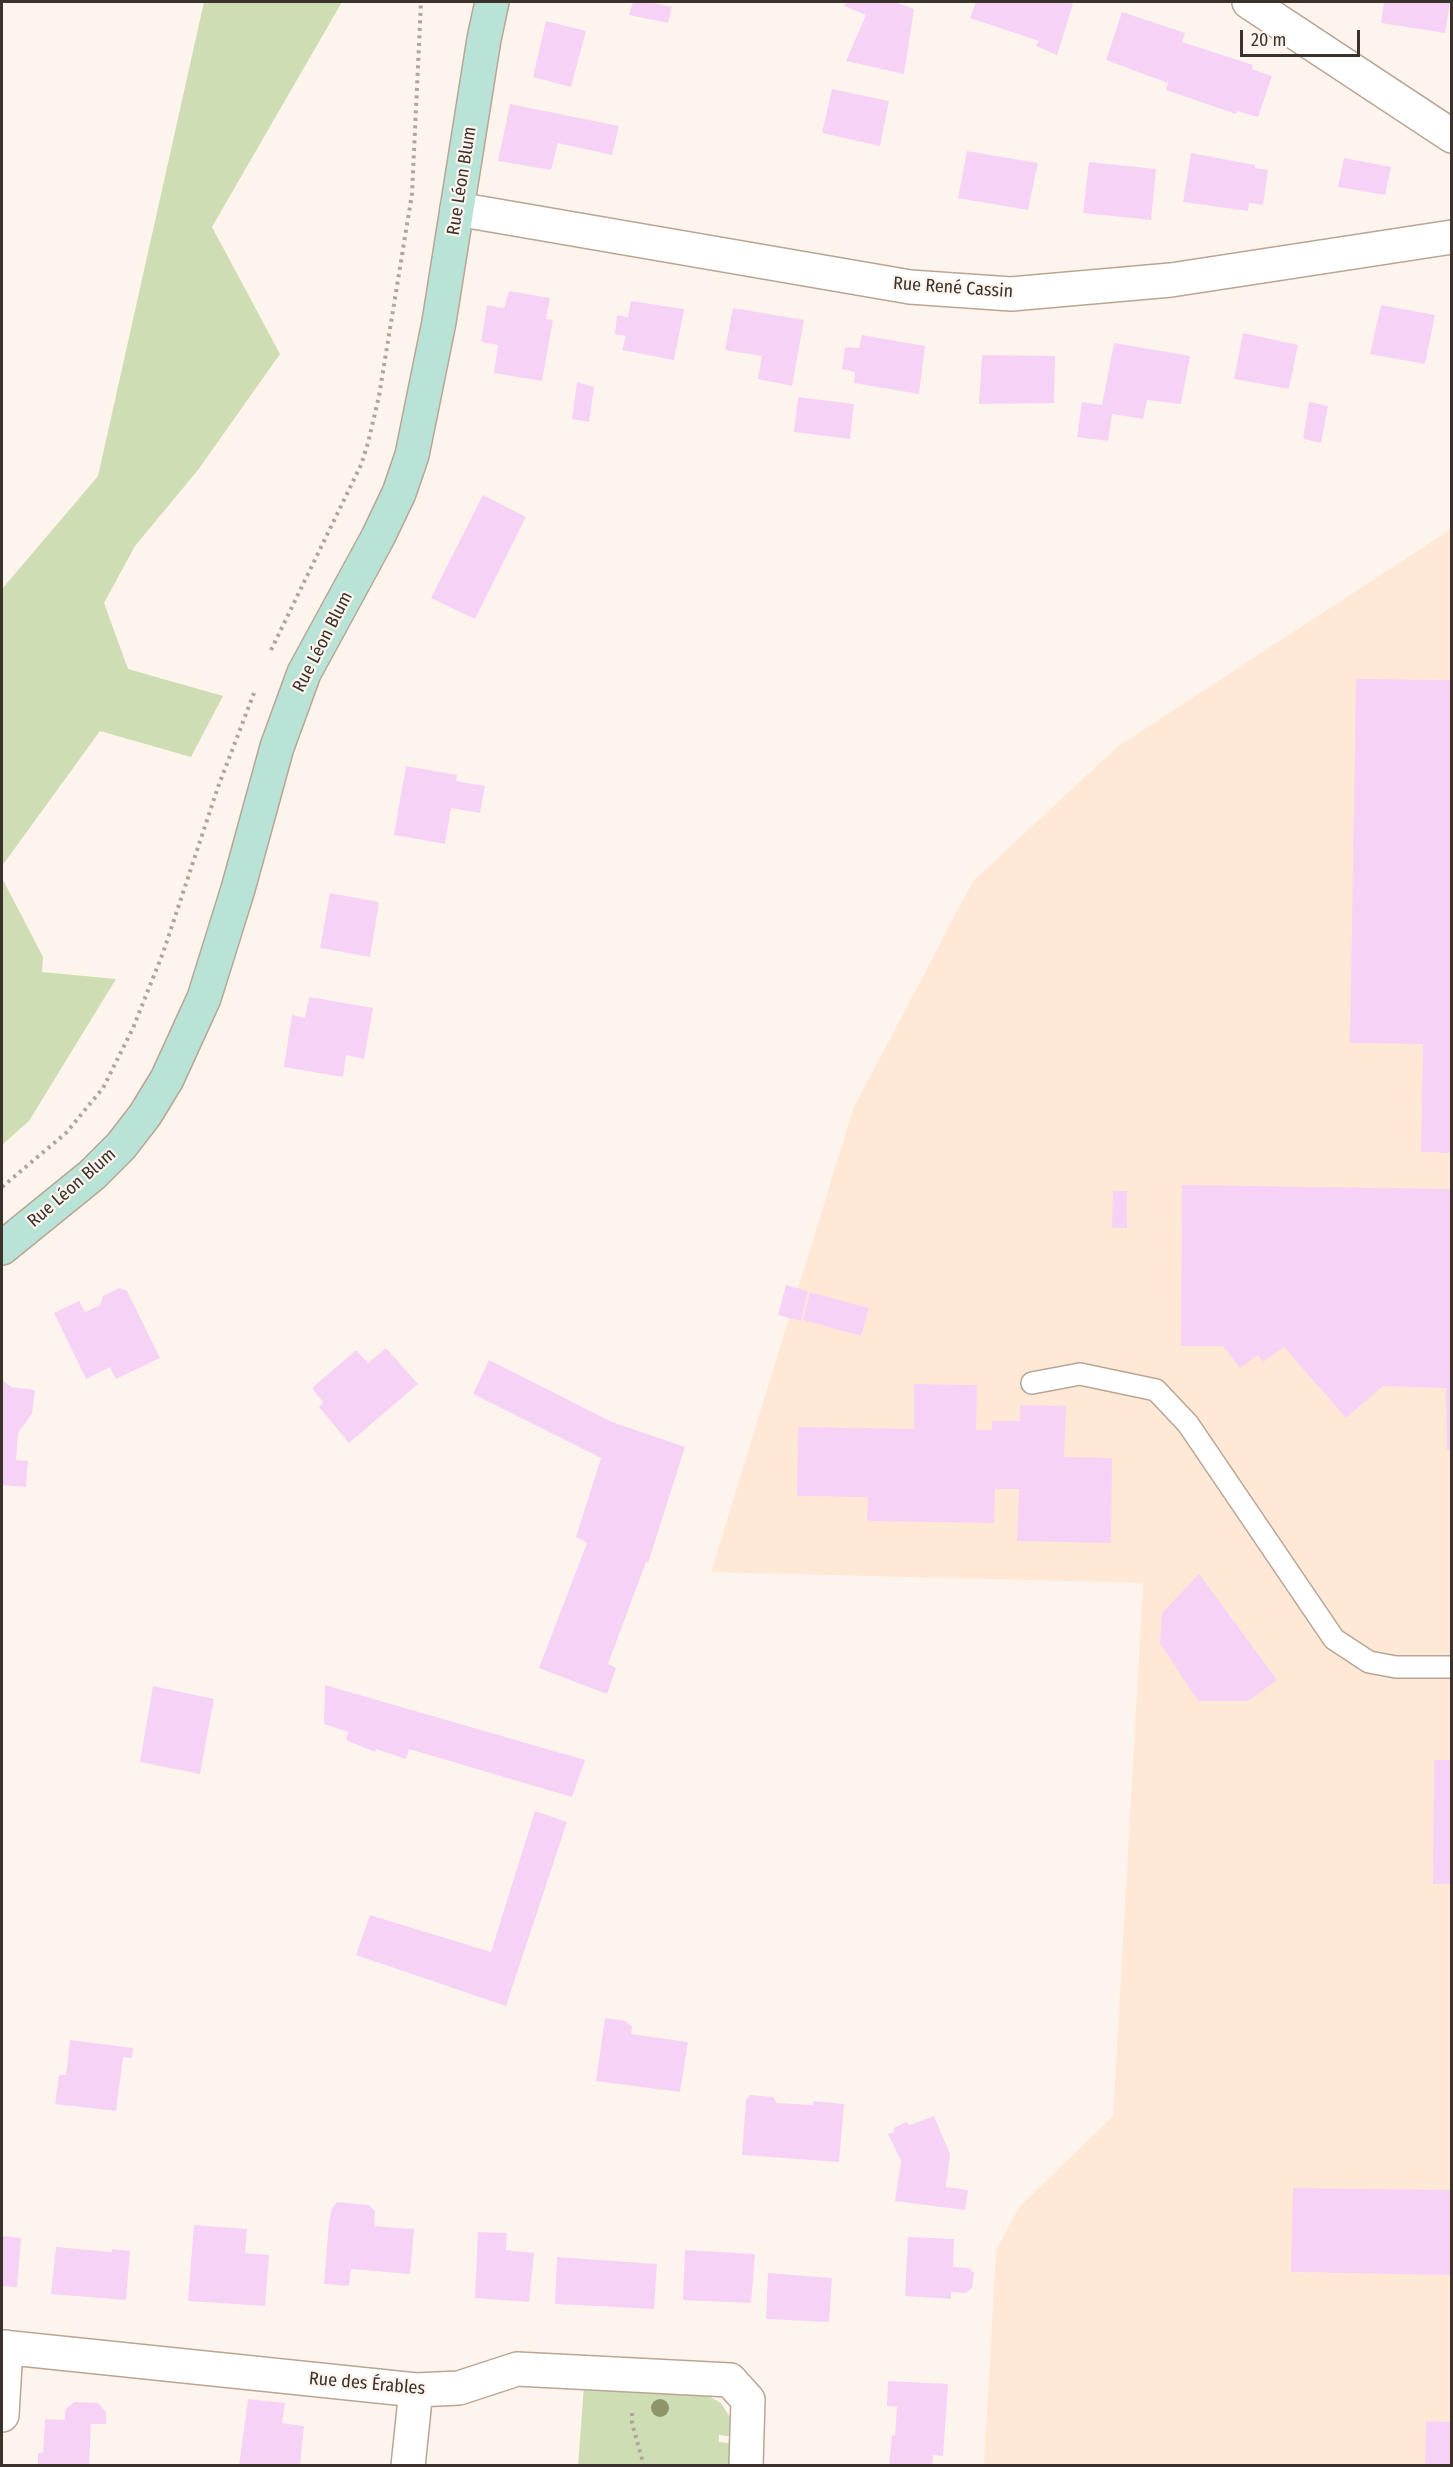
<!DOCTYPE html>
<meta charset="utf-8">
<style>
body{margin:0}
#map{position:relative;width:1453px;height:2467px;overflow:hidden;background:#fdf5ed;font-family:"Fira Sans Condensed",sans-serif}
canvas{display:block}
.frame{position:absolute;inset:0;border:3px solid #3a322b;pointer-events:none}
.scale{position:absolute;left:1240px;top:30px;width:120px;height:27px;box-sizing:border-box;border:3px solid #3a322b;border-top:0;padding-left:8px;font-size:18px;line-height:21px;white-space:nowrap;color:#3a322b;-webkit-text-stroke:4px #fdf5ed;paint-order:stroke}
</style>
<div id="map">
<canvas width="1453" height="2467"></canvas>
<div class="frame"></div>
<div class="scale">20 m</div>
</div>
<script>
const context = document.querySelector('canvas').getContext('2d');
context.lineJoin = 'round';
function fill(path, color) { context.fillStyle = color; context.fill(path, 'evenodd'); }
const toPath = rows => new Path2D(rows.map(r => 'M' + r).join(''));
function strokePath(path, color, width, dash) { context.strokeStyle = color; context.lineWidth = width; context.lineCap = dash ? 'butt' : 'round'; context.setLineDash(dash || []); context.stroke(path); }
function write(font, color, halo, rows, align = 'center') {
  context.font = font + ' "Fira Sans Condensed",sans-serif'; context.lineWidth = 4.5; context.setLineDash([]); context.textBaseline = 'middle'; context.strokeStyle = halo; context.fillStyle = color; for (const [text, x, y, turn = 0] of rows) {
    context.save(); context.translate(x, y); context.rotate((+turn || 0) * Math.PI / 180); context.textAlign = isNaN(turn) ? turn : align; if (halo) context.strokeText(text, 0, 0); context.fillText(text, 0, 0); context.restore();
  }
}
const built = toPath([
 [1451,529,1451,2465,984,2465,996,2250,1019,2207,1113,2116,1143,1583,711,1572,853,1109,973,881,1117,747]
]);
const green = toPath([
 [204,2,342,2,212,227,280,354,198,470,135,546,104,603,128,669,223,696,191,757,100,731,2,866,2,589,98,476],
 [2,878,43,957,42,972,116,979,29,1121,2,1145],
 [584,2386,705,2394,721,2403,734,2424,735,2437,719,2435,719,2442,735,2444,734,2465,578,2466]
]);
const building = toPath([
 [633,2,649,2,672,7,668,23,629,15],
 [846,2,895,2,914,9,904,74,846,61,866,15,844,6],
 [976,2,1067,2,1073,4,1057,55,1036,46,1039,41,970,18],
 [1384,2,1450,2,1445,33,1381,23],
 [1122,12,1185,33,1182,42,1253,65,1252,69,1272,76,1258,117,1237,111,1236,114,1172,92,1166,90,1168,83,1106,60],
 [546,21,586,31,571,87,533,77],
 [832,89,889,101,880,146,822,133],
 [510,104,619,126,612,155,558,143,551,170,498,161],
 [967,151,1038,163,1028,210,958,198],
 [1191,153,1255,165,1255,168,1268,170,1263,205,1249,203,1248,211,1183,202],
 [1344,158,1391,167,1385,195,1338,187],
 [1089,162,1156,169,1151,220,1083,213],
 [509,291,550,298,546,319,553,320,542,381,494,373,498,345,481,342,487,305,504,308],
 [631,301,684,309,674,360,622,350,626,336,615,334,617,315,628,317],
 [1381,305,1435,315,1425,364,1370,354],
 [733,308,804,320,792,386,758,379,762,356,725,350],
 [1243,333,1298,345,1289,389,1234,379],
 [862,335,925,346,919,394,854,383,855,372,842,369,845,347,859,348],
 [1114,343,1190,356,1181,404,1147,400,1143,419,1112,414,1108,441,1077,437,1082,402,1102,405],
 [982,355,1055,356,1054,403,979,404],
 [577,382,594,387,589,422,572,419],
 [798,397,854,404,850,439,794,432],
 [1309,402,1328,406,1321,443,1303,439],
 [483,495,526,517,475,619,431,598],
 [1356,679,1452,680,1452,1153,1421,1152,1423,1044,1350,1043],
 [406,766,457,775,456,781,485,786,480,813,451,808,445,844,394,835],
 [330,893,379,902,370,957,320,948],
 [309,997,373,1008,364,1059,346,1055,343,1077,284,1067,292,1015,305,1018],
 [1182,1185,1452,1189,1452,1451,1447,1450,1446,1388,1383,1386,1346,1418,1284,1347,1263,1362,1258,1355,1240,1368,1223,1346,1181,1346],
 [1113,1191,1127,1191,1127,1228,1112,1228],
 [786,1285,808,1291,801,1321,778,1315],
 [119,1288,127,1291,160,1358,116,1379,110,1367,86,1379,54,1313,79,1301,85,1312,100,1305,103,1296],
 [810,1292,869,1308,861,1336,803,1320],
 [386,1348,418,1384,349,1443,319,1407,323,1402,312,1388,356,1350,368,1363],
 [489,1360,612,1422,685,1447,648,1563,646,1562,608,1664,616,1668,607,1694,539,1668,587,1543,576,1537,601,1458,473,1394],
 [2,1380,11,1387,35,1390,32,1414,18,1433,16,1460,28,1461,26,1487,2,1485],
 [914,1384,977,1385,976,1430,992,1430,992,1421,1020,1421,1020,1405,1066,1406,1064,1457,1112,1458,1111,1543,1017,1541,1019,1489,995,1489,994,1523,867,1521,868,1497,797,1496,798,1427,914,1429],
 [1199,1574,1277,1680,1248,1701,1198,1701,1160,1643,1162,1613],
 [325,1685,585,1760,572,1797,409,1749,406,1759,376,1749,375,1752,346,1740,348,1732,324,1724],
 [153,1686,214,1699,200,1774,140,1762],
 [1434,1760,1452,1760,1452,1884,1433,1884],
 [535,1811,567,1822,506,2006,356,1955,370,1915,491,1952],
 [605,2018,626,2021,632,2027,631,2034,688,2042,680,2092,596,2081],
 [70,2040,133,2048,132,2058,123,2057,116,2111,55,2104,59,2075,66,2075],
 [750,2095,773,2097,777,2103,813,2105,813,2101,844,2104,839,2162,742,2155,746,2100],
 [934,2116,950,2154,946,2187,968,2190,965,2210,895,2201,901,2161,888,2134,894,2132,894,2128,906,2122,910,2125],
 [1293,2188,1452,2190,1452,2275,1291,2272],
 [337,2202,369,2205,375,2211,374,2226,414,2229,410,2274,351,2269,349,2286,324,2284,329,2222,332,2208],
 [194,2225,247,2229,245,2253,269,2255,265,2306,188,2301],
 [478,2232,507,2233,506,2250,534,2253,529,2302,475,2298],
 [2,2236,21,2238,17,2287,2,2286],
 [908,2237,954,2239,953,2267,969,2268,974,2273,972,2288,966,2293,951,2292,951,2299,905,2296],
 [56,2247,112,2252,112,2249,130,2251,126,2300,51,2294],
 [685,2250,755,2254,751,2303,683,2300],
 [557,2257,657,2264,654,2309,555,2304],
 [768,2273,832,2278,829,2322,766,2319],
 [888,2381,948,2384,943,2456,933,2455,932,2466,889,2466,892,2435,895,2436,897,2407,887,2406],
 [248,2399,285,2403,282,2423,304,2426,300,2466,239,2466],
 [74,2402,98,2403,106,2412,106,2424,91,2424,89,2466,38,2466,38,2453,43,2453,45,2419,65,2420,65,2410],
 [1426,2421,1452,2422,1452,2466,1425,2466]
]);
const path = toPath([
 [271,650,361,465,368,443,379,396,412,194,421,2],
 [2,1187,66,1133,103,1088,133,1028,163,953,218,787,254,693],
 [632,2413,632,2423,644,2466]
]);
const lane = toPath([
 [1032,1383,1080,1374,1156,1390,1188,1424,1334,1639,1369,1662,1396,1667,1452,1667]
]);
const street = toPath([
 [1249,2,1452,136],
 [457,209,910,287,1011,294,1171,280,1452,237],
 [2,2347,416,2390,459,2388,517,2369,730,2380,748,2400,746,2466],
 [2,2415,6,2347],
 [408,2466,416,2390]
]);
const secondary = toPath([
 [2,1248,92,1175,121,1146,145,1115,167,1079,204,998,238,889,277,747,304,673,378,537,399,493,412,455,439,322,484,39,492,2]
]);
const trees = [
 [660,2408]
];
const streetNames = [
 ["Rue Léon Blum",462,181,-81],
 ["Rue René Cassin",953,288,4],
 ["Rue Léon Blum",323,642,-63],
 ["Rue Léon Blum",72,1188,-41],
 ["Rue des Érables",367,2384,5]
];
fill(built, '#ffe9d6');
fill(green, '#cfddb5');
fill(building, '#f6d2f7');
strokePath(lane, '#b9a594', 24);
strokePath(street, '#b9a594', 36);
strokePath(secondary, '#b9a594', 36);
strokePath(path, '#ada59e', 4, [3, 4.5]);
strokePath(lane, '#fff', 21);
strokePath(street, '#fff', 33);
strokePath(secondary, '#bae3d7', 33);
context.fillStyle = '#8f956b';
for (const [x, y] of trees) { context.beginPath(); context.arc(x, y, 9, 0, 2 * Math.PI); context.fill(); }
write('18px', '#3a322b', '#fdf5ed', streetNames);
</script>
